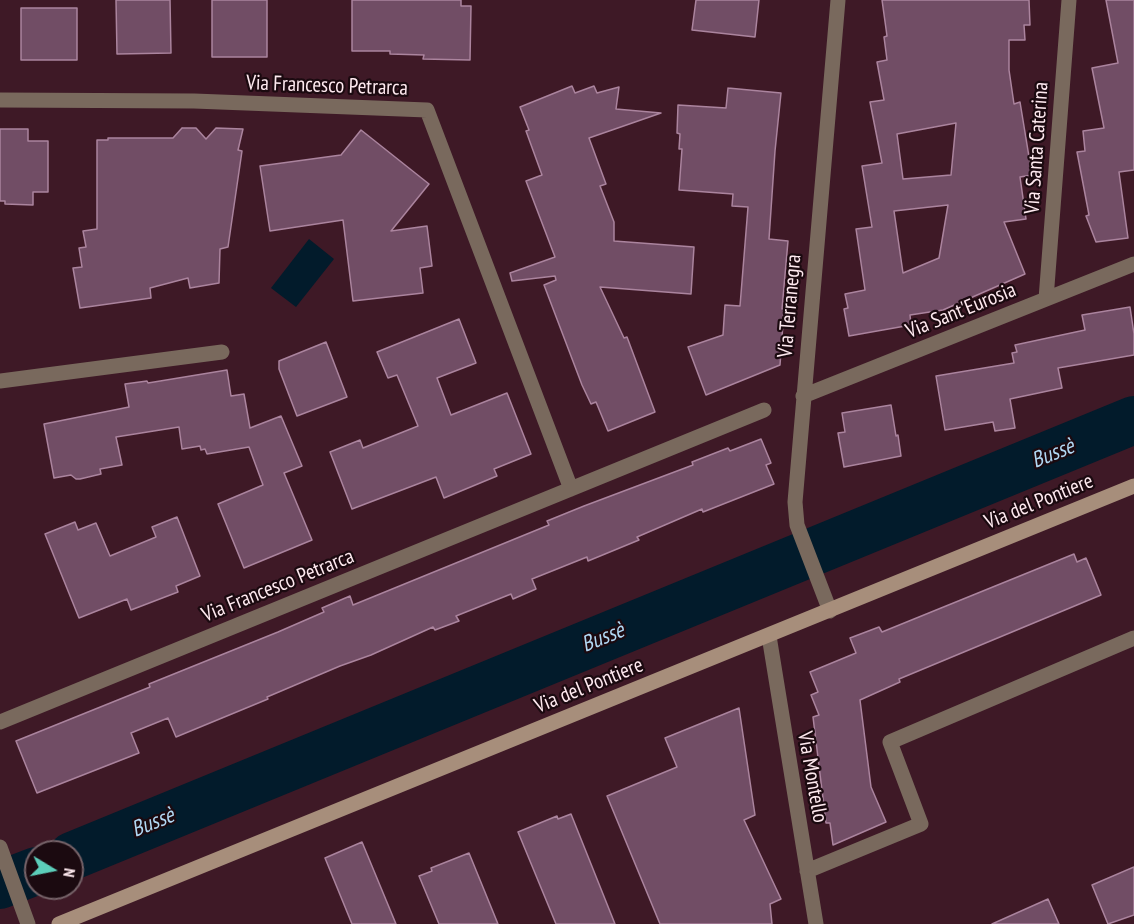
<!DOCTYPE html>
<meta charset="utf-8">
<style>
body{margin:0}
#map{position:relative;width:1134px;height:924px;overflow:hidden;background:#3e1926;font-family:"PT Sans Narrow",sans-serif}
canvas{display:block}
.north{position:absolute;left:24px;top:840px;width:60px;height:60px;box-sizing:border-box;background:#1b0a10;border:2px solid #766369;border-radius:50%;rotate:100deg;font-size:16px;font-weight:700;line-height:24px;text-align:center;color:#fee9ef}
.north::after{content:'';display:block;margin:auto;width:21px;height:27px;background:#5cceba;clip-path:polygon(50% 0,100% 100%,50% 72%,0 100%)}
</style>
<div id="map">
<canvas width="1134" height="924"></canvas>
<div class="north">N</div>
</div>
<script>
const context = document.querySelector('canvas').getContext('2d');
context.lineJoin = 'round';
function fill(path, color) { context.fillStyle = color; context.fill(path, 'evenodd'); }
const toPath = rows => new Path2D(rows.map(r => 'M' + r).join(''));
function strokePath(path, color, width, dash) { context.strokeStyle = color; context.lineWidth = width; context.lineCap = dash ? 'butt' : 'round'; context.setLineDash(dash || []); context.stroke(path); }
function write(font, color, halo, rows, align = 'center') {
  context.font = font + ' "PT Sans Narrow",sans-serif'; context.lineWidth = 4.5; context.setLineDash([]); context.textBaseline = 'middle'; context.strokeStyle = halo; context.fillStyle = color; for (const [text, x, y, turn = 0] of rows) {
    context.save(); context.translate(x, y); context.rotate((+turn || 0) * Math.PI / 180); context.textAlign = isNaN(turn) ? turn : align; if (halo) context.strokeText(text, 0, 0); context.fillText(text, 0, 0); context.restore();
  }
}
const water = toPath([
 [309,239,334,259,296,307,271,288]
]);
const river = toPath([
 [72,856,1134,420],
 [0,885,36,871]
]);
const building = toPath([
 [116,0,170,0,171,53,117,54,116,0],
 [212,0,267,0,267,57,212,57,212,0],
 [352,0,461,0,461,6,471,6,470,60,423,59,424,55,390,54,390,51,352,51,352,0],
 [696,0,759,0,755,37,692,30,696,0],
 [882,0,1029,0,1030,25,1024,25,1025,40,1009,40,1009,70,1014,104,1020,102,1032,175,1020,177,1026,219,1004,222,1025,274,943,310,910,315,911,325,849,336,844,309,848,308,845,294,865,290,856,229,872,227,862,166,882,163,870,102,884,100,877,62,887,60,884,37,887,36,882,0],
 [956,123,951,175,903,179,897,134,956,123],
 [948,205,939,258,903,273,894,211,948,205],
 [1106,0,1134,0,1134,170,1119,172,1128,238,1096,242,1086,216,1089,215,1077,152,1085,151,1083,131,1104,128,1092,68,1118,63,1106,0],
 [21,8,77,8,77,60,21,60,21,8],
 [572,86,575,93,594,86,597,93,619,87,616,109,661,113,589,138,606,184,600,186,614,222,614,241,694,247,691,294,600,287,624,338,627,337,655,412,608,431,596,402,591,404,582,385,544,285,556,280,555,276,512,281,510,273,555,257,526,181,542,175,526,131,529,130,520,107,572,86],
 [728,88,781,93,775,151,769,239,788,241,782,309,784,309,780,365,706,395,688,347,723,335,725,305,740,306,748,207,732,206,733,194,679,190,682,149,679,149,680,134,677,133,678,105,726,108,728,88],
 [182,128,196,128,206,139,216,128,243,129,238,150,242,151,228,247,220,249,219,283,190,288,188,278,150,288,151,298,80,308,73,268,82,267,79,248,86,247,83,231,97,229,97,140,108,140,108,138,173,138,182,128],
 [0,129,28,129,28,141,48,141,48,192,33,192,33,205,5,204,5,201,0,201,0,129],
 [361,130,429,184,391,231,427,226,432,266,420,268,423,293,353,301,343,220,270,231,260,166,341,155,361,130],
 [1130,307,1134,334,1134,355,1058,368,1062,388,1010,399,1015,428,995,431,993,422,945,430,936,376,1014,363,1012,353,1017,352,1015,345,1085,330,1082,315,1130,307],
 [459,319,476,363,437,378,451,415,507,393,531,454,494,469,497,476,444,498,436,477,352,509,330,452,360,440,363,448,418,426,397,375,388,378,377,352,459,319],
 [326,342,347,397,297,416,279,369,279,361,326,342],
 [227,370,231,396,244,394,250,428,281,416,302,466,284,473,312,540,244,568,218,504,263,485,249,447,207,454,205,449,201,450,200,446,182,449,179,427,116,437,122,465,100,469,101,474,80,479,76,479,71,475,54,478,44,424,129,407,125,384,147,381,148,383,227,370],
 [891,405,896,436,898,435,901,456,844,467,838,433,845,432,842,413,891,405],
 [761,439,771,463,766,465,774,484,703,512,702,509,637,537,639,540,588,561,587,557,532,579,536,589,513,599,511,594,456,616,459,621,435,630,433,627,371,655,340,666,267,697,268,699,176,737,168,718,131,733,139,753,37,793,16,741,150,687,149,684,278,632,324,612,322,608,350,596,353,605,549,525,547,521,584,506,693,465,692,462,728,448,730,451,761,439],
 [177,517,200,576,176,586,178,592,131,610,127,599,79,618,45,534,75,522,78,530,96,523,110,556,156,537,152,527,177,517],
 [1074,554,1077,562,1086,558,1101,595,899,679,900,682,860,700,871,787,886,822,833,845,830,823,826,823,813,717,819,715,811,695,818,692,810,672,856,653,850,638,879,627,882,632,1074,554],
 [739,708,755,815,744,820,781,899,770,904,772,924,660,924,607,796,677,767,665,738,739,708],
 [571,814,615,924,556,924,518,832,557,816,558,819,571,814],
 [362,842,396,924,352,924,325,858,362,842],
 [469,853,498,924,439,924,419,876,432,871,431,868,469,853],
 [1134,867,1134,915,1108,924,1092,885,1134,867],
 [1048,899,1059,924,992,924,1048,899]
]);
const street = toPath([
 [0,100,194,101,427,110,571,489],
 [1046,299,1069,0],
 [0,381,222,352],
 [803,396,1134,264],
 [830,611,797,525,795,502,838,0],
 [769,636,816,924],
 [0,722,764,410],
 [0,847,28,924],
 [807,871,921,824,890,742,1134,638]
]);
const secondary = toPath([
 [59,924,1134,486]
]);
const streetNames = [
 ["Via Francesco Petrarca",327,86,2],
 ["Via Santa Caterina",1037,148,-86],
 ["Via Terranegra",790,306,-85],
 ["Via Sant'Eurosia",961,311,-22],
 ["Via del Pontiere",1039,502,-22],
 ["Via Francesco Petrarca",278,586,-22],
 ["Via del Pontiere",589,686,-22],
 ["Via Montello",812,777,80]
];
const waterNames = [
 ["Bussè",1053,454,-22],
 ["Bussè",603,638,-22],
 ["Bussè",153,823,-22]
];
fill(water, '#021b2b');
strokePath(river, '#021b2b', 48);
fill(building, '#714d65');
strokePath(building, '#ab849e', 1.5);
strokePath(street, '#79695d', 15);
strokePath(secondary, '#a78e7b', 15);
write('21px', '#fee9ef', '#1b0a10', streetNames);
write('italic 22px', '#b1d8f4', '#1b0a10', waterNames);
</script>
